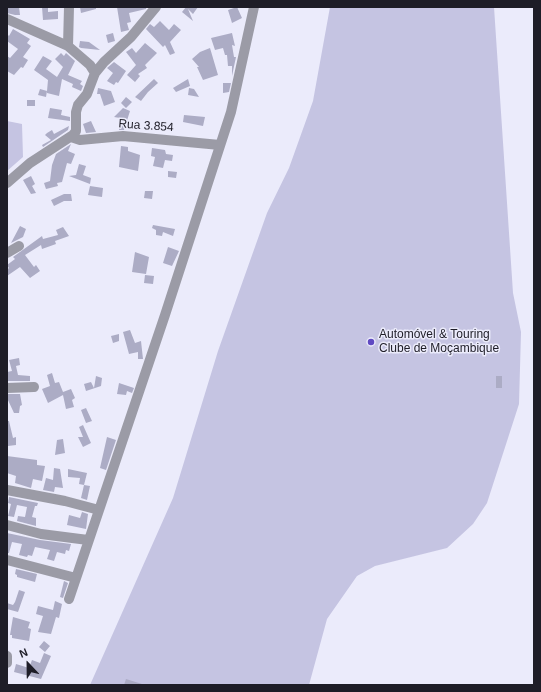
<!DOCTYPE html>
<meta charset="utf-8">
<style>
body{margin:0}
#map{position:relative;width:541px;height:692px;overflow:hidden;background:#ebebfb;font-family:Helvetica,sans-serif}
canvas{display:block}
.frame{position:absolute;inset:0;border:8px solid #1e1d27;pointer-events:none}
.north{position:absolute;left:8px;top:644px;width:40px;height:40px;-webkit-text-stroke:3px #ebebfb;paint-order:stroke;rotate:338deg;font-size:11px;font-weight:700;line-height:16px;text-align:center;color:#1e1d27}
.north::after{content:'';display:block;margin:auto;width:14px;height:18px;background:#1e1d27;clip-path:polygon(50% 0,100% 100%,50% 72%,0 100%)}
</style>
<div id="map">
<canvas width="541" height="692"></canvas>
<div class="frame"></div>
<div class="north">N</div>
</div>
<script>
const context = document.querySelector('canvas').getContext('2d');
context.lineJoin = 'round';
function fill(path, color) { context.fillStyle = color; context.fill(path, 'evenodd'); }
const toPath = rows => new Path2D(rows.map(r => 'M' + r).join(''));
function strokePath(path, color, width, dash) { context.strokeStyle = color; context.lineWidth = width; context.lineCap = dash ? 'butt' : 'round'; context.setLineDash(dash || []); context.stroke(path); }
function write(font, color, halo, rows, align = 'center') {
  context.font = font + ' Helvetica,sans-serif'; context.lineWidth = 3; context.setLineDash([]); context.textBaseline = 'middle'; context.strokeStyle = halo; context.fillStyle = color; for (const [text, x, y, turn = 0] of rows) {
    context.save(); context.translate(x, y); context.rotate((+turn || 0) * Math.PI / 180); context.textAlign = isNaN(turn) ? turn : align; if (halo) context.strokeText(text, 0, 0); context.fillText(text, 0, 0); context.restore();
  }
}
const green = toPath([
 [330,7,494,7,513,293,521,332,519,404,487,503,473,524,447,548,375,566,357,576,327,619,309,685,90,685,173,498,218,351,267,213,289,168,313,101],
 [7,121,22,124,23,157,7,171]
]);
const building = toPath([
 [19,7,20,15,15,15,7,13,7,8],
 [42,7,48,7,48,12,58,11,58,19,43,20],
 [80,7,96,7,96,9,81,13],
 [117,7,146,7,146,9,129,13,131,22,127,23,129,30,121,32],
 [186,7,198,7,193,14,188,9,193,21,182,12],
 [237,7,242,18,232,23,228,10],
 [160,21,169,30,174,24,181,30,170,42,175,53,170,55,165,45,163,47,146,29,150,24,154,27],
 [13,29,30,39,27,43,31,46,23,57,28,60,23,68,21,67,14,75,7,71,7,56,10,58,18,49,7,41,7,34,9,36],
 [113,33,115,41,108,43,106,35],
 [232,33,235,46,232,45,234,57,236,57,232,76,232,66,228,66,227,55,225,55,223,48,215,50,211,38],
 [80,41,89,42,100,50,81,48,79,47],
 [145,43,157,53,145,65,147,68,138,74,140,76,135,82,127,75,136,65,126,52,132,48,136,53],
 [210,48,218,75,203,80,197,67,199,67,192,59,200,52],
 [61,53,64,56,66,53,75,61,68,75,82,81,80,84,83,86,81,91,72,87,73,84,62,79,59,96,47,93,47,91,46,97,38,95,40,89,47,91,48,80,34,70,43,56,52,61,46,69,57,77,63,67,55,59],
 [114,62,126,71,118,83,116,82,114,85,107,81,113,73,107,68],
 [154,79,158,83,148,92,141,101,135,97],
 [188,79,190,86,176,92,173,88],
 [223,83,231,83,229,92,223,93],
 [98,88,111,91,115,102,104,106,100,94,97,94],
 [189,88,194,89,199,97,188,95],
 [126,97,132,102,126,108,121,103],
 [27,100,35,100,35,106,27,106],
 [50,108,62,110,61,115,70,117,70,121,48,118],
 [123,108,130,111,124,130,119,130,120,118,114,117],
 [184,115,205,117,203,126,183,122],
 [91,121,96,132,86,133,83,124],
 [69,126,68,130,43,147,42,145,51,140,45,135,47,133,52,130,54,134],
 [71,144,68,151,75,154,71,164,67,163,62,182,57,183,58,186,46,189,44,183,50,181,52,165,56,154],
 [121,146,128,147,128,151,140,155,138,171,119,167],
 [152,148,165,150,166,154,173,155,172,161,165,160,163,168,153,166,155,157,151,156],
 [79,164,86,166,83,175,91,178,90,184,69,176,76,175],
 [168,171,177,172,176,178,168,177],
 [31,176,35,184,32,186,36,193,31,194,23,180],
 [90,186,103,188,102,197,88,195],
 [145,191,153,191,152,199,144,198],
 [64,194,71,194,72,201,64,201,54,206,51,200],
 [153,225,175,229,173,236,163,232,162,236,156,235,156,230,152,228],
 [20,226,26,229,23,237,11,243],
 [63,227,69,236,55,241,56,244,42,249,41,245,25,255,34,267,36,265,40,271,30,278,20,267,7,276,7,270,9,268,7,265,15,259,13,257,42,236,43,239,58,235,56,230],
 [168,247,179,251,172,266,163,263],
 [135,252,149,257,146,274,132,272],
 [145,275,154,276,153,284,144,283],
 [130,330,135,343,141,341,143,359,138,359,138,352,129,354,123,332],
 [119,334,119,341,113,343,111,336],
 [19,358,20,365,16,366,18,375,30,376,30,381,8,381,7,372,12,371,9,360],
 [52,373,55,383,59,382,63,392,71,389,75,398,72,400,74,407,66,409,63,395,48,403,42,389,50,386,47,375],
 [96,376,102,378,101,386,86,391,84,384,91,382,94,388],
 [496,376,502,376,502,388,496,388],
 [119,383,134,388,132,393,127,391,126,395,117,394],
 [7,394,27,394,20,394,22,405,20,406,19,413,14,413,7,398],
 [86,408,92,421,86,423,81,410],
 [7,421,9,421,13,438,16,437,16,445,8,446],
 [83,425,91,443,83,447,78,437,83,437,79,427],
 [107,437,116,440,106,470,100,468],
 [63,439,65,453,55,455,57,440],
 [7,456,37,460,37,465,45,466,42,481,33,479,31,488,15,483,16,476,7,473],
 [54,468,60,469,63,488,55,487,54,492,43,490,46,478,53,480],
 [68,469,87,473,84,485,79,484,80,478,68,477],
 [84,485,90,486,87,500,81,498],
 [9,497,38,503,37,506,35,506,32,517,36,518,36,526,17,521,18,516,25,517,27,507,17,505,14,517,8,516,11,504,8,503],
 [82,512,88,514,86,529,67,525,69,515,80,518],
 [7,533,40,540,71,544,69,551,66,550,65,554,57,552,54,561,47,559,50,550,35,547,32,556,28,555,27,557,19,555,22,544,12,542,9,553,7,553],
 [16,569,37,574,35,582,17,577,17,575,15,574],
 [64,581,68,583,63,598,60,597],
 [19,590,25,592,18,612,7,609,7,603,13,605,15,602],
 [55,601,62,604,59,618,56,617,51,634,38,632,43,616,36,614,38,606,53,610],
 [13,617,30,622,28,628,31,629,29,641,12,638,12,635,10,635],
 [44,641,50,646,45,652,39,647],
 [44,653,51,656,41,679,14,672,16,664,29,668,32,660,40,663],
 [126,679,142,684,142,685,124,685]
]);
const minor = toPath([
 [7,19,68,46,90,65,95,73],
 [68,46,69,7],
 [71,137,80,140,123,136,220,145],
 [7,183,30,163,73,135,76,131,76,112,78,105,87,94,95,73,104,62,131,37,156,7],
 [7,253,19,246],
 [7,388,34,387],
 [7,490,65,501,99,510],
 [7,525,41,534,88,540],
 [7,560,76,578],
 [69,599,165,315,231,112,254,7],
 [7,656,7,663]
]);
const markers = [
 [371,342,4,"#5f49c2"]
];
const streetNames = [
 ["Rua 3.854",146,126,4]
];
const poiNames = [
 ["Automóvel & Touring",379,335],
 ["Clube de Moçambique",379,349]
];
fill(green, '#c5c4e2');
fill(building, '#acacc5');
strokePath(minor, '#9b9ba6', 10);
for (const [x, y, r, color] of markers) { const dot = new Path2D(); dot.arc(x, y, r, 0, 2 * Math.PI); context.fillStyle = color; context.fill(dot); strokePath(dot, '#ebebfb', 1.5); }
write('12px', '#1e1d27', '#ebebfb', streetNames);
write('12px', '#1e1d27', '#ebebfb', poiNames, 'left');
</script>
